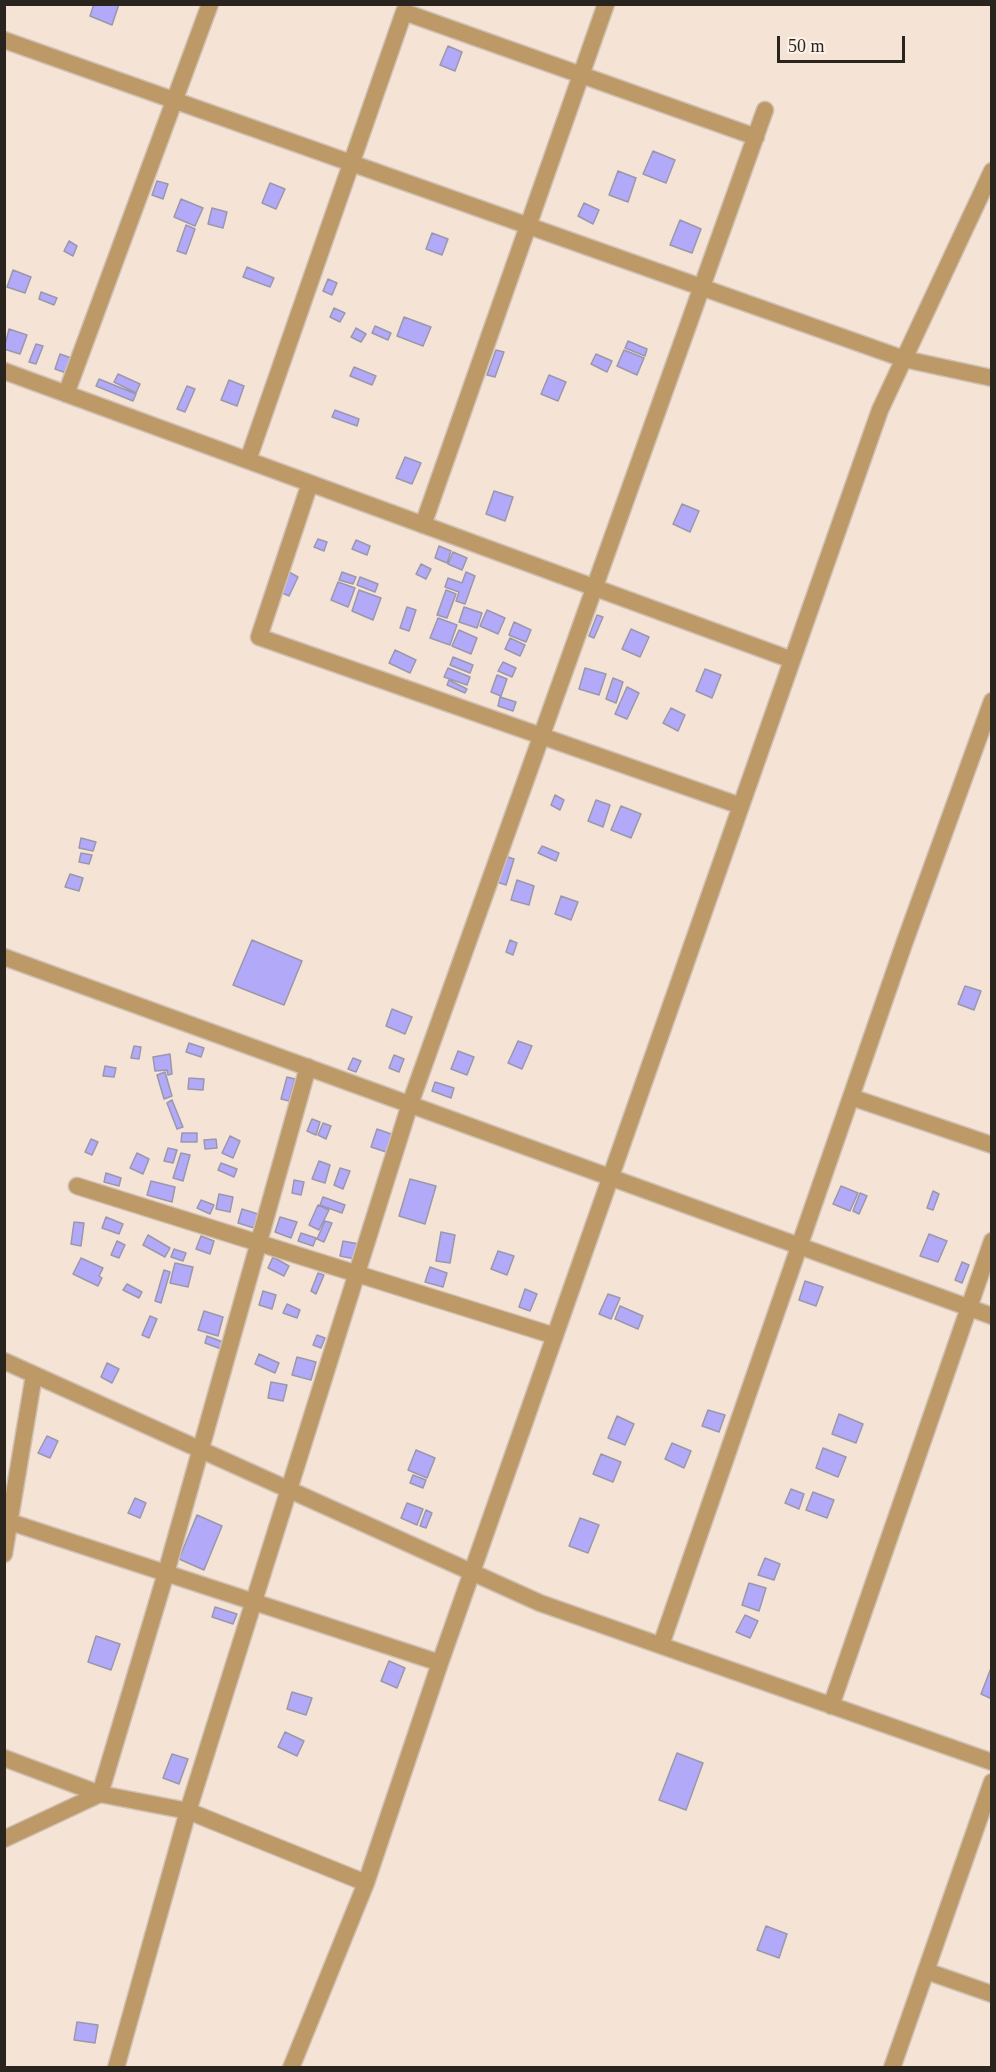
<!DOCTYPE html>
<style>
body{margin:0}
#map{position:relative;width:996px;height:2072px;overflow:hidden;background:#f5e4d6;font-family:"Times New Roman",serif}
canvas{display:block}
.frame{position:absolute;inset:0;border:6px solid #2a241f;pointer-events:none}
.scale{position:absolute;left:777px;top:36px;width:128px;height:27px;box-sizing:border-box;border:3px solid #2a241f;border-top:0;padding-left:8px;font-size:18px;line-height:21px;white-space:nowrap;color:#2a241f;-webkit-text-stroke:4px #fdf2ea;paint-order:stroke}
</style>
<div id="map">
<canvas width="996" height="2072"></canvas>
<div class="frame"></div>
<div class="scale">50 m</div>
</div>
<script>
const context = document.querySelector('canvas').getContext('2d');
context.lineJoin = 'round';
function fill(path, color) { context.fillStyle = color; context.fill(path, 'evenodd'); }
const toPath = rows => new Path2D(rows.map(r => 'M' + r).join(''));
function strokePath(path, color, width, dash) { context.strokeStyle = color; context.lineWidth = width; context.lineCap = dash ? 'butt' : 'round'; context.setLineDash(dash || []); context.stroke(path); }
const building = toPath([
 [94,4,119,4,112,25,90,16,94,4],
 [448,46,462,52,455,71,440,65,448,46],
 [653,151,675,160,666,183,643,174,653,151],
 [618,171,636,178,628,202,609,195,618,171],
 [157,181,168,184,163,199,152,195,157,181],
 [270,183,285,189,276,209,262,203,270,183],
 [181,199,203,208,195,226,174,217,181,199],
 [584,203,599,210,593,224,578,216,584,203],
 [212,208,227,212,223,228,208,224,212,208],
 [680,220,701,229,692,253,670,245,680,220],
 [186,225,195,229,186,254,177,251,186,225],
 [432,233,448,239,442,255,426,249,432,233],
 [69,241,77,246,73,256,64,251,69,241],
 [247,267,274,278,270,287,243,277,247,267],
 [13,270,31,277,25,293,7,287,13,270],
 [328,279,337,283,332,295,323,291,328,279],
 [41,292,57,298,54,305,39,299,41,292],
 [334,308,345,313,340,322,330,317,334,308],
 [404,317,431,327,423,346,397,336,404,317],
 [375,326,391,333,388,340,372,333,375,326],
 [356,328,366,334,361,342,351,337,356,328],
 [9,329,27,335,20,354,4,349,9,329],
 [628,341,647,349,645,356,625,348,628,341],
 [36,344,43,346,36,364,29,362,36,344],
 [496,350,504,352,495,377,487,375,496,350],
 [624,350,644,358,637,375,617,366,624,350],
 [60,354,74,359,69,374,55,369,60,354],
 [596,354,612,361,607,372,591,364,596,354],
 [354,367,376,376,372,385,350,376,354,367],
 [118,374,140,384,136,393,114,382,118,374],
 [549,375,566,382,558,401,541,394,549,375],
 [99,379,136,394,133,401,96,386,99,379],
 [229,380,244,386,237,406,221,400,229,380],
 [187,386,195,389,185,412,177,409,187,386],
 [335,410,359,419,357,426,332,417,335,410],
 [405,457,421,463,412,484,396,478,405,457],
 [494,491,513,497,505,521,486,514,494,491],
 [682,504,699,511,690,532,673,524,682,504],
 [318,539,327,542,324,551,314,547,318,539],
 [356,540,370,546,367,555,352,549,356,540],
 [439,546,451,551,447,563,435,558,439,546],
 [453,552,467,558,462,570,448,564,453,552],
 [421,564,431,569,426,579,416,574,421,564],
 [289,572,298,577,289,596,280,592,289,572],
 [342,572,356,577,353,584,339,580,342,572],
 [466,572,475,576,465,604,456,601,459,592,445,587,448,578,462,583,466,572],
 [360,577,378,584,375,592,357,585,360,577],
 [338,582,355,588,348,607,331,600,338,582],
 [359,590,381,598,373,620,352,611,359,590],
 [446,590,456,594,447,618,437,615,446,590],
 [407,607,416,610,409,631,400,628,407,607],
 [464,607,482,613,477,628,459,622,464,607],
 [487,610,505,618,498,634,480,626,487,610],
 [597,615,603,617,594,638,589,636,597,615],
 [438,618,457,625,450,645,430,638,438,618],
 [514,622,531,630,526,642,509,635,514,622],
 [631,629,649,637,640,657,622,649,631,629],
 [459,630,477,638,471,654,452,646,459,630],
 [510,638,525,645,520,656,505,649,510,638],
 [395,650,416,660,410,673,389,663,395,650],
 [453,657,473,665,470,673,450,665,453,657],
 [503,662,516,668,512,677,498,671,503,662],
 [448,668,470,677,467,685,444,677,448,668],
 [585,668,606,674,599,695,579,689,585,668],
 [705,669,721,675,712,698,696,691,705,669],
 [497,675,507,679,501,696,491,692,497,675],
 [613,678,623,682,616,703,606,699,613,678],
 [449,680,467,689,465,693,447,685,449,680],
 [627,687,639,693,627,719,615,714,627,687],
 [500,697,516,702,513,711,498,706,500,697],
 [671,708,685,715,678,731,663,723,671,708],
 [555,795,564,800,560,810,551,805,555,795],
 [596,800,610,805,603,827,588,821,596,800],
 [621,806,641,814,631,838,611,830,621,806],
 [81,838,96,842,93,851,79,848,81,838],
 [542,846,559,853,556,861,538,853,542,846],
 [81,853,92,855,89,864,79,862,81,853],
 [502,855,514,859,506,885,494,881,502,855],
 [70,874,83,878,79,891,65,887,70,874],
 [517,880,534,886,529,905,511,900,517,880],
 [561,896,578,902,571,920,555,914,561,896],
 [252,940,302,961,284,1005,233,985,252,940],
 [510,940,517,943,513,955,506,952,510,940],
 [965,986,981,991,974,1010,958,1004,965,986],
 [392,1009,412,1017,405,1034,386,1026,392,1009],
 [518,1041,532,1046,522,1069,508,1063,518,1041],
 [189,1043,204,1048,201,1057,186,1052,189,1043],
 [134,1046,141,1047,139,1059,131,1058,134,1046],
 [458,1051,474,1057,467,1075,451,1069,458,1051],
 [170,1054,172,1074,168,1075,167,1070,155,1071,153,1057,170,1054],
 [394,1055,404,1059,399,1072,389,1068,394,1055],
 [353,1058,361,1061,356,1072,348,1069,353,1058],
 [105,1066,116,1068,114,1077,103,1076,105,1066],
 [165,1072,172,1096,164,1099,157,1075,165,1072],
 [287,1077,295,1079,289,1101,281,1099,287,1077],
 [189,1078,204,1079,203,1090,188,1089,189,1078],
 [435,1082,454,1088,451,1098,432,1091,435,1082],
 [172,1100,183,1127,177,1129,167,1103,172,1100],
 [312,1119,320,1122,316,1135,307,1131,312,1119],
 [323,1123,331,1126,326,1139,318,1135,323,1123],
 [377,1129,394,1135,389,1153,371,1147,377,1129],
 [182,1133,197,1133,197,1142,181,1142,182,1133],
 [230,1136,240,1141,233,1158,222,1153,230,1136],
 [91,1139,98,1142,92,1155,85,1152,91,1139],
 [216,1139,217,1148,205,1149,204,1140,216,1139],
 [168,1148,177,1150,173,1163,164,1161,168,1148],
 [137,1153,149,1159,143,1174,130,1168,137,1153],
 [181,1153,190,1155,183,1181,173,1178,181,1153],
 [319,1161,330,1165,325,1183,312,1179,319,1161],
 [221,1163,237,1169,234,1177,218,1170,221,1163],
 [340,1168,350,1171,343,1189,334,1185,340,1168],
 [106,1173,121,1178,119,1186,104,1182,106,1173],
 [410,1179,436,1186,425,1224,399,1216,410,1179],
 [294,1180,304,1182,301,1195,292,1193,294,1180],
 [151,1181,175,1187,172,1202,147,1195,151,1181],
 [841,1186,858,1193,850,1211,833,1204,841,1186],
 [933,1191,939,1194,933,1210,927,1208,933,1191],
 [860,1193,867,1196,859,1214,853,1211,860,1193],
 [219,1194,233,1197,230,1212,216,1209,219,1194],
 [323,1197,345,1205,342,1213,320,1205,323,1197],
 [201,1200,214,1205,210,1214,197,1208,201,1200],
 [318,1205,329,1210,319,1230,309,1225,318,1205],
 [242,1209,258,1214,254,1228,238,1223,242,1209],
 [106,1217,123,1224,119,1234,102,1228,106,1217],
 [280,1217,297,1222,291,1238,275,1232,280,1217],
 [325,1221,332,1223,324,1242,317,1239,325,1221],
 [74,1222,84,1223,81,1246,71,1244,74,1222],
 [441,1232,455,1235,450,1263,436,1261,441,1232],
 [301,1233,316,1238,313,1246,298,1241,301,1233],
 [929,1234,947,1241,938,1262,920,1256,929,1234],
 [148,1235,170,1248,165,1257,143,1245,148,1235],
 [201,1236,214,1241,210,1254,196,1249,201,1236],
 [117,1241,125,1245,119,1258,111,1255,117,1241],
 [343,1241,359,1244,355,1259,340,1256,343,1241],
 [174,1249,186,1253,183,1261,171,1257,174,1249],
 [498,1251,514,1256,507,1275,491,1269,498,1251],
 [273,1257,289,1266,284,1276,268,1268,273,1257],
 [81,1258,103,1268,99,1276,102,1278,98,1286,73,1274,81,1258],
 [962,1262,969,1265,962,1283,955,1280,962,1262],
 [175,1263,193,1267,188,1287,170,1283,175,1263],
 [430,1267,447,1273,443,1287,425,1282,430,1267],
 [164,1270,170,1272,161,1303,155,1301,164,1270],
 [318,1273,324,1275,316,1294,311,1291,318,1273],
 [805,1281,823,1287,816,1306,799,1300,805,1281],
 [127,1284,142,1292,139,1298,123,1290,127,1284],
 [525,1289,537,1294,530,1311,519,1307,525,1289],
 [263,1291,276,1295,272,1309,259,1305,263,1291],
 [608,1294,620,1298,611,1319,599,1314,608,1294],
 [287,1304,300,1310,297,1318,283,1313,287,1304],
 [620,1306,643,1316,638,1329,615,1319,620,1306],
 [204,1311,223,1317,218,1336,198,1330,204,1311],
 [150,1316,157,1319,149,1338,142,1335,150,1316],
 [317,1335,325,1338,321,1348,313,1345,317,1335],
 [207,1336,223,1342,221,1349,205,1343,207,1336],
 [259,1354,279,1363,275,1373,255,1364,259,1354],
 [297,1357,316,1362,311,1380,292,1375,297,1357],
 [107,1363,119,1369,112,1383,101,1377,107,1363],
 [271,1382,287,1385,283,1401,268,1398,271,1382],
 [708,1410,725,1415,719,1432,702,1426,708,1410],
 [839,1414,863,1424,856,1443,832,1434,839,1414],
 [617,1416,634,1424,625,1445,608,1438,617,1416],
 [47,1436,58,1441,50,1458,38,1453,47,1436],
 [672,1443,691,1451,684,1468,665,1459,672,1443],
 [823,1448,846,1457,838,1477,816,1468,823,1448],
 [416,1450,435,1458,427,1478,408,1470,416,1450],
 [601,1454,621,1462,613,1482,593,1474,601,1454],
 [413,1475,426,1480,423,1488,410,1483,413,1475],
 [791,1489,804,1494,799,1509,785,1503,791,1489],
 [813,1492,834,1500,827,1518,806,1510,813,1492],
 [135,1498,146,1503,140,1518,128,1513,135,1498],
 [407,1503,423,1509,417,1525,401,1518,407,1503],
 [426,1510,432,1513,426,1528,420,1526,426,1510],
 [197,1515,222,1526,204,1570,179,1559,197,1515],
 [580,1518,599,1525,588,1553,569,1546,580,1518],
 [765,1558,780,1564,774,1580,758,1575,765,1558],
 [749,1583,766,1588,759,1611,742,1605,749,1583],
 [215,1607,237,1614,233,1624,212,1617,215,1607],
 [745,1615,758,1621,750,1638,736,1632,745,1615],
 [96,1636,120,1644,111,1670,88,1662,96,1636],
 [389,1661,405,1668,397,1688,381,1681,389,1661],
 [991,1668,992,1669,992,1699,981,1694,991,1668],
 [292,1692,312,1698,306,1715,287,1709,292,1692],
 [285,1732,304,1741,297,1756,278,1747,285,1732],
 [677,1753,703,1763,686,1810,659,1800,677,1753],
 [172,1754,188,1759,179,1784,163,1778,172,1754],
 [766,1926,787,1934,779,1958,757,1950,766,1926],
 [77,2022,98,2025,95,2043,74,2040,77,2022]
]);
const minor = toPath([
 [4,40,904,359,992,378],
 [4,371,792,660],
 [66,394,210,4],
 [248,460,404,12,756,137],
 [310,483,259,637,741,806],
 [423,525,606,4],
 [851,1097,992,1145],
 [77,1186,555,1336],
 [4,1361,540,1603,992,1762],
 [4,1520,440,1663],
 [4,1554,34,1375],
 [661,1645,904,944,992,701],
 [831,1706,992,1241],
 [4,1758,100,1794,188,1811,366,1883],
 [4,1839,100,1794,166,1573,308,1067],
 [926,1971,992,1994],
 [116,2068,188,1811,410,1104,765,110],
 [291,2068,366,1883,440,1663,880,410,992,171],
 [892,2068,992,1782]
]);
const tertiary = toPath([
 [4,957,992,1316]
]);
fill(building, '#b2a9f9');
strokePath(building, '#9a98aa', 1.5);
strokePath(minor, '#d0c1b5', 19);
strokePath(tertiary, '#d0c1b5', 19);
strokePath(minor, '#bd9968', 16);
strokePath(tertiary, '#bd9968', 16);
</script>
